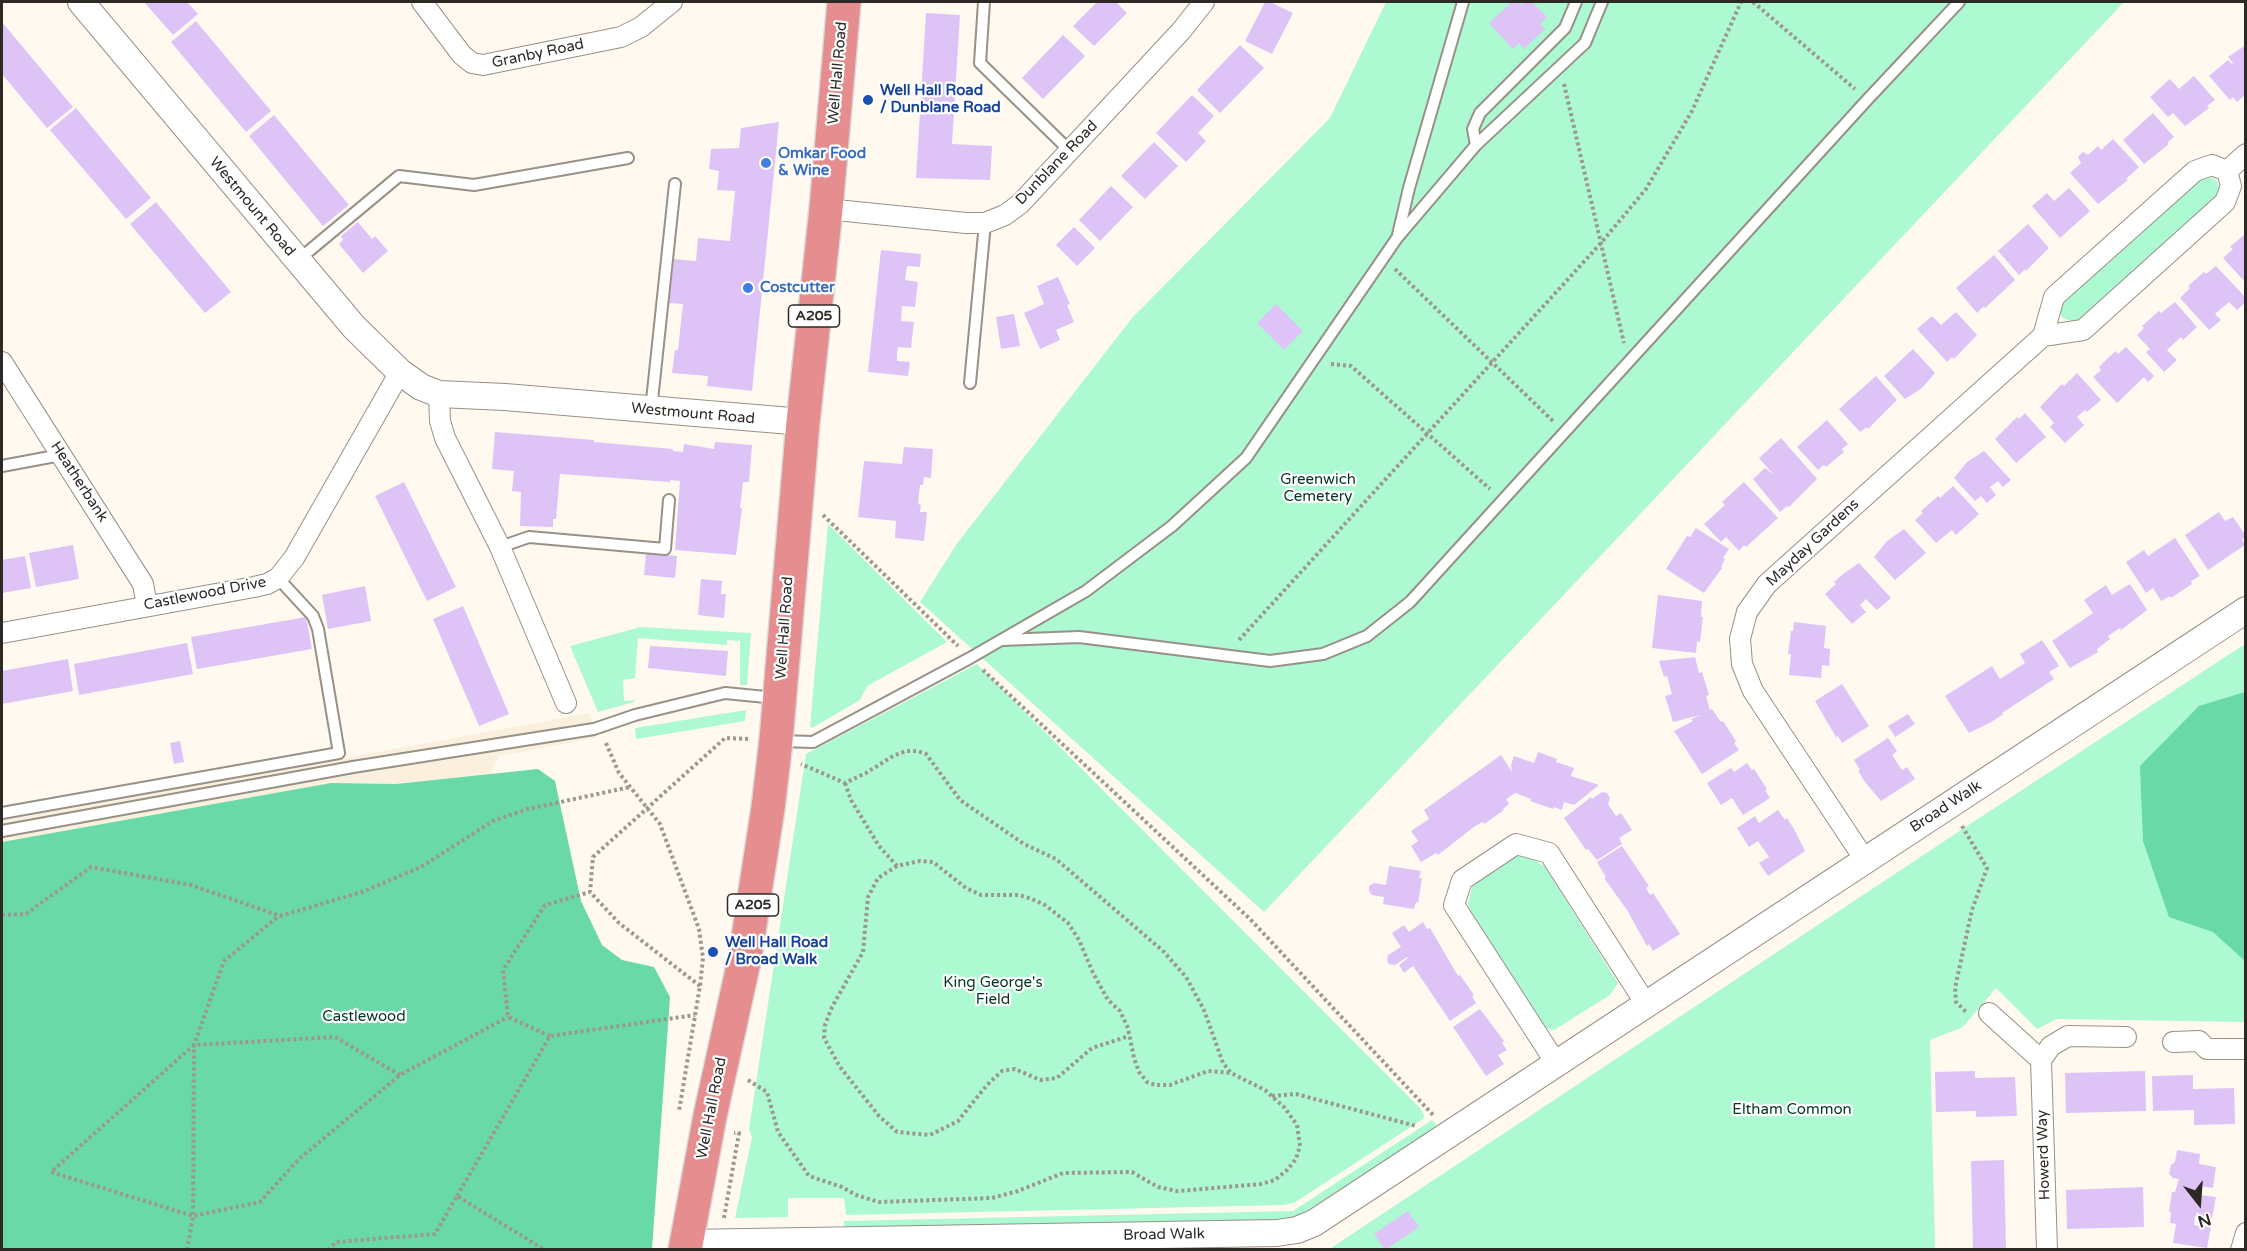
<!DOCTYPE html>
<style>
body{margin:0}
#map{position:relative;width:2247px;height:1251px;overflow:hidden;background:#fff9f0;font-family:"Varela Round",sans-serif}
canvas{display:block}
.frame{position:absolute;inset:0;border:3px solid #2d2a26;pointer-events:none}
.north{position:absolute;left:2169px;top:1173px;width:60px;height:60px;-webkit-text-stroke:4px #fff;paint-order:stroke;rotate:163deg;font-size:16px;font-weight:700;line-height:24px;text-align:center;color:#2d2a26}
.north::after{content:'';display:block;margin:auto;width:21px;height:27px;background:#2d2a26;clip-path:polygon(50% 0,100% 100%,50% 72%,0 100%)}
</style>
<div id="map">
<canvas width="2247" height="1251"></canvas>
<div class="frame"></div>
<div class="north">N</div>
</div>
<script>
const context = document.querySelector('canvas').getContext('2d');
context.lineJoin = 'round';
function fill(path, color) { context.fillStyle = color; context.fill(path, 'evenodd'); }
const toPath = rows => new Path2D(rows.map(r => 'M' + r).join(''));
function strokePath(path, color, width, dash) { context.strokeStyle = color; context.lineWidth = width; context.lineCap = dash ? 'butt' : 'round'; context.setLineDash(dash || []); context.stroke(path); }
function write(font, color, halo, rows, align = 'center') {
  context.font = font + ' "Varela Round",sans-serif'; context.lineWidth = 4.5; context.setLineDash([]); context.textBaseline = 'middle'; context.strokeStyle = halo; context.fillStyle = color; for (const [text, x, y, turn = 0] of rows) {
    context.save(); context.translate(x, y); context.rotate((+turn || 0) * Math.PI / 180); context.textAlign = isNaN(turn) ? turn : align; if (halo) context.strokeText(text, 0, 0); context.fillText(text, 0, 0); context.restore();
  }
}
const built = toPath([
 [590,713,597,738,499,756,491,775,396,784,331,783,2,842,2,821]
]);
const green = toPath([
 [1386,2,2124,2,1264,912,920,602,956,545,1132,318,1330,118],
 [2204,176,2210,177,2216,180,2219,186,2218,193,2215,199,2080,320,2074,322,2063,318,2060,313,2062,301],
 [828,524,947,642,867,686,860,700,812,728,810,726],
 [641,627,751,633,747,685,740,685,740,641,727,640,727,645,638,638,635,678,623,680,624,701,635,700,634,702,598,712,570,646],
 [2245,644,2245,1022,2057,1019,2037,1029,1996,988,1963,1027,1930,1040,1935,1249,1328,1250,1964,828],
 [977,664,1420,1108,1424,1115,1423,1119,1294,1203,1283,1205,846,1215,844,1198,788,1198,788,1217,735,1218,752,1137,749,1129,806,754],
 [746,710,745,721,636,739,635,728],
 [1519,855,1530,857,1545,867,1618,983,1610,995,1554,1030,1546,1028,1540,1023,1472,916,1468,904,1473,883,1510,858],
 [1432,1120,1437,1126,1357,1179,1303,1213,1286,1220,845,1229,844,1221,1293,1211]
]);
const forest = toPath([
 [2245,692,2246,692,2245,961,2213,932,2169,917,2143,841,2140,766,2199,706],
 [538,769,555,781,581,901,602,945,622,960,654,967,670,997,652,1249,2,1249,2,842,331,783,396,784]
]);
const building = toPath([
 [144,2,187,2,198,14,173,35],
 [1097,2,1116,2,1127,13,1094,46,1073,26],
 [1265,2,1270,2,1293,13,1272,54,1245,41],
 [1512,2,1517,2,1521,5,1525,2,1532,2,1547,17,1540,24,1545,29,1524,49,1519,43,1513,49,1489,23],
 [926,13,960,15,952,144,992,146,990,180,916,178],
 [196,21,271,111,246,132,171,42],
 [2,22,73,107,47,128,2,74],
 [1063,35,1085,56,1043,99,1022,78],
 [1240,45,1264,68,1220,113,1197,90],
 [2246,45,2246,94,2237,102,2233,97,2230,100,2209,76,2228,60,2232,64,2233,63,2228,57],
 [2194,76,2215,100,2207,106,2209,108,2185,126,2173,113,2168,117,2150,97,2170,79,2179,89],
 [1192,95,1214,116,1198,133,1206,141,1186,162,1156,133],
 [76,108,151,198,126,219,50,130],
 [2153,113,2174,137,2167,143,2169,144,2144,164,2123,140],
 [274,115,349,205,323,226,249,136],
 [779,122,752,391,707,386,708,376,672,373,675,350,678,350,683,304,669,303,674,259,696,261,698,238,730,241,735,191,717,190,719,171,709,169,711,149,739,148,741,128],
 [2113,139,2139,167,2126,179,2128,180,2098,204,2070,173,2081,163,2078,157,2083,152,2088,155,2098,146,2101,150],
 [1154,142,1178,166,1145,199,1121,176],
 [1111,186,1133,207,1100,241,1079,220],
 [2069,188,2090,211,2060,238,2032,206,2047,193,2054,201],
 [156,202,231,292,205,313,130,224],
 [358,222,372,239,375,236,388,251,363,273,339,244,343,240,341,236],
 [2028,224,2049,248,2026,271,2025,269,2019,275,1998,251],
 [1074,227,1095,248,1077,266,1056,245],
 [2246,233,2246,283,2223,258,2233,249,2230,247],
 [881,250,921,254,920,267,907,266,905,280,918,282,915,307,902,306,901,321,914,322,911,348,898,347,897,354,897,361,910,362,908,376,868,372],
 [1994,255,2015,280,1985,308,1984,306,1977,313,1956,288],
 [2216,266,2246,298,2246,302,2237,310,2229,302,2215,314,2221,320,2209,330,2180,298,2190,288,2188,286,2204,272,2206,274],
 [1058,277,1070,304,1067,305,1074,322,1056,330,1060,340,1040,349,1024,313,1044,304,1037,286],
 [2175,302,2197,327,2183,340,2181,337,2167,350,2177,360,2164,372,2146,352,2150,349,2137,335,2144,328,2142,326,2150,319,2159,311,2161,313],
 [1276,304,1303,331,1284,350,1257,323],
 [1956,312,1977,335,1954,359,1952,357,1947,362,1917,329,1932,316,1941,325],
 [1014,314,1020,346,1001,349,996,317],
 [2126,347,2154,376,2148,382,2144,377,2117,403,2093,377,2101,370,2099,367,2107,359,2116,351,2118,354],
 [1913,349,1935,373,1922,388,1905,399,1884,376],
 [2077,373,2101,400,2087,412,2085,410,2077,417,2084,425,2065,443,2050,427,2054,423,2040,407,2062,384,2064,386],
 [1876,376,1897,400,1868,429,1867,427,1860,432,1839,409],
 [2025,413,2046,437,2016,463,1995,439,2017,417,2019,419],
 [1827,420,1848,444,1842,449,1844,452,1826,467,1824,465,1818,470,1797,447],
 [495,432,594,440,594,442,673,449,673,451,683,452,684,444,714,449,715,442,752,445,749,482,743,482,740,508,742,508,736,555,675,550,680,481,670,480,670,482,560,474,556,519,553,519,553,527,520,526,521,492,512,491,514,471,492,469],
 [1781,438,1817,479,1789,507,1787,506,1780,512,1753,479,1765,468,1774,475,1759,458],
 [904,447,933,449,931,478,924,477,923,485,920,485,918,504,921,505,920,512,927,512,924,541,895,538,896,521,858,517,864,461,902,464],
 [1984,451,2011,480,2003,487,1998,481,1990,487,1996,495,1987,503,1981,496,1975,501,1954,478,1967,462],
 [404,482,456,587,427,601,375,496],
 [1744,482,1778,518,1746,547,1744,545,1739,551,1726,537,1721,542,1704,524,1725,505,1722,502],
 [1953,486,1979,514,1956,535,1952,530,1936,543,1915,520,1923,513,1921,511,1938,496,1940,498],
 [2219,512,2225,521,2233,517,2246,536,2242,540,2245,545,2208,570,2185,535],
 [1696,528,1729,549,1723,558,1725,559,1721,567,1722,568,1704,593,1666,569,1687,536,1690,537],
 [1904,529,1926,553,1895,580,1874,557,1887,541],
 [2175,538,2200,576,2191,581,2192,584,2171,598,2170,596,2161,601,2153,588,2146,593,2126,562,2144,550,2148,556],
 [73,545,79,579,36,587,29,553],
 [646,553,677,556,675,578,644,575],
 [25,556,31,588,2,593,2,560],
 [1859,563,1891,598,1877,610,1866,599,1860,605,1866,612,1852,624,1825,594,1836,584,1834,582,1843,574],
 [701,579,722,581,721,594,726,594,724,618,698,615],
 [2130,584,2147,610,2121,630,2120,628,2108,636,2110,639,2097,649,2098,652,2070,668,2052,641,2093,613,2084,600,2106,585,2112,595],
 [365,586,371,621,328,629,322,595],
 [1658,595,1702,601,1701,617,1703,617,1700,642,1697,641,1696,653,1652,648],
 [463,606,509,714,479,726,433,619],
 [306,617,312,649,197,669,191,637],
 [1794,622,1826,626,1824,648,1830,649,1829,666,1822,665,1821,678,1789,675,1791,654,1788,654,1791,631,1793,631],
 [2042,640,2059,666,2049,672,2054,679,2002,713,2003,714,1993,721,1969,733,1945,696,1992,666,2000,679,2025,663,2020,654],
 [187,643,193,674,79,695,74,664],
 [650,646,728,651,726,676,648,668],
 [1695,657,1699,673,1702,672,1709,695,1706,696,1710,710,1712,709,1721,722,1723,721,1736,741,1734,743,1739,750,1702,774,1674,731,1693,721,1691,719,1700,715,1673,722,1665,696,1672,694,1667,676,1664,677,1659,661],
 [68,659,73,691,2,704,2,671],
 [1842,684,1869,726,1842,743,1838,736,1836,737,1815,701],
 [1908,714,1915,724,1895,737,1888,726],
 [1888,738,1897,751,1892,755,1902,770,1907,767,1915,779,1881,801,1865,782,1858,771,1860,770,1854,760],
 [180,741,184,762,174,764,170,743],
 [1538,752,1557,759,1556,762,1574,768,1571,776,1599,785,1574,805,1564,802,1562,810,1554,807,1553,809,1530,801,1531,799,1515,793,1506,799,1509,804,1503,809,1504,810,1484,824,1483,822,1475,826,1438,855,1436,853,1421,862,1411,846,1418,841,1411,831,1429,819,1424,810,1501,755,1512,772,1511,765,1514,756,1534,763],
 [1747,763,1752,770,1754,769,1767,789,1765,790,1770,798,1743,815,1732,798,1721,805,1707,783,1731,768,1734,772],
 [1602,792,1607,793,1610,798,1608,804,1616,816,1621,813,1632,830,1619,838,1622,844,1597,860,1588,849,1586,850,1564,818,1591,797,1592,799],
 [1778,810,1785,820,1787,818,1794,829,1805,851,1768,876,1759,863,1769,857,1758,841,1749,847,1737,828,1755,816,1759,823],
 [1622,846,1649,886,1646,888,1650,895,1653,893,1680,934,1653,951,1649,944,1647,946,1627,910,1604,878,1606,877,1597,862],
 [1389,866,1421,871,1419,878,1422,878,1418,903,1416,902,1414,909,1383,904,1384,897,1372,895,1369,891,1369,886,1374,883,1386,885],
 [1423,922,1427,929,1430,928,1458,976,1460,975,1474,995,1472,996,1476,1003,1450,1021,1413,966,1404,973,1399,965,1408,958,1407,957,1395,965,1389,964,1387,960,1388,955,1401,947,1392,933,1404,925,1409,932],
 [1480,1009,1504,1041,1502,1043,1507,1050,1498,1055,1504,1064,1486,1076,1453,1027],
 [1975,1071,1975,1078,2015,1077,2017,1116,1976,1117,1976,1111,1936,1112,1935,1072],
 [2145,1071,2146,1111,2066,1113,2065,1073],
 [2193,1075,2193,1089,2234,1088,2235,1124,2194,1125,2194,1110,2153,1111,2152,1076],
 [2177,1150,2200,1154,2199,1164,2216,1167,2213,1188,2200,1186,2199,1195,2216,1197,2212,1218,2195,1216,2194,1225,2211,1227,2207,1248,2173,1243,2176,1224,2170,1223,2171,1212,2169,1212,2172,1192,2175,1192,2179,1179,2173,1178,2169,1174,2171,1165,2175,1162],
 [2004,1160,2006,1250,1973,1250,1971,1161],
 [2143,1187,2144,1227,2067,1229,2066,1190],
 [1408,1211,1419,1227,1385,1250,1374,1234]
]);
const path = toPath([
 [1753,2,1855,89],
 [1564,84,1624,343],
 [1395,269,1554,422],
 [1331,364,1351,366,1490,489],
 [823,515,958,646],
 [1239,640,1601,243,1646,189,1692,111,1741,2],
 [983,670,1250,919,1434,1116],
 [606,743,619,773,660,824,699,929,703,958,700,986,679,1111],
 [845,783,851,800,879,846,897,866,920,861,933,862,966,888,981,895,1019,895,1032,899,1045,905,1068,923,1079,940,1093,973,1108,1000,1120,1011,1128,1028,1134,1058,1139,1072,1147,1082,1155,1085,1170,1085,1208,1071,1231,1073],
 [1962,826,1987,868,1972,910,1955,988,1956,1002,1967,1013],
 [897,866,878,878,868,897,863,952,832,1007,825,1025,824,1038,840,1067,879,1116,897,1132,930,1135,958,1121,987,1085,1002,1071,1015,1069,1040,1080,1057,1078,1092,1048,1129,1036],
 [2,915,26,914,91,867,191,885,280,916,362,892,421,867,493,821,528,809,630,787],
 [700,986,619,923,590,892,593,857,725,738,749,739],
 [550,1036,508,1017,503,970,545,905,590,892],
 [400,1075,335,1037,194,1045,51,1172,193,1216,260,1202,299,1159,400,1075,508,1017],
 [748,1080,767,1092,778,1132,809,1176,842,1187,856,1195,879,1202,992,1198,1018,1191,1063,1173,1132,1172,1158,1187,1177,1191,1261,1184,1275,1180,1287,1170,1296,1159,1300,1146,1297,1125,1284,1107,1265,1090,1231,1073,1223,1063,1204,1010,1186,977,1163,951,1056,859,1024,844,960,800,926,754,917,751,906,751,893,756,866,773,845,783,801,764],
 [1272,1096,1296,1094,1416,1126],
 [457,1196,550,1036,695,1015],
 [724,1218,739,1133,734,1133],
 [187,1250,193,1216,194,1045,224,961,279,916],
 [328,1250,336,1242,435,1234,457,1196,545,1250]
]);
const service = toPath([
 [984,2,980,63,1069,150],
 [1476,145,1585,43,1602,2],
 [1398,235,1409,188,1463,2],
 [297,261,399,176,474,185,628,158],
 [970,383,985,223],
 [651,410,675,184],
 [2,466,61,455],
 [500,547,529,537,665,549,669,500],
 [1002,640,1079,637,1270,661,1323,654,1367,636,1410,602,1867,100,1959,2],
 [779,741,813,742,970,658,1086,591,1172,526,1246,458,1397,238,1476,145,1473,129,1480,113,1565,28,1576,2],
 [2,813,339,753,318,629,313,616,278,578],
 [2,831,353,767,594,729,635,715,725,693,776,698]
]);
const minor = toPath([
 [422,2,462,55,472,63,483,65,621,37,641,27,672,2],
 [2227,171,2246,154],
 [826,209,966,223,985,223,1005,215,1020,204,1181,31,1204,2],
 [2043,336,2083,330,2225,202,2231,186,2227,171],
 [2,362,143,584,147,606],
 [439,394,440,421,445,438,500,547,566,703],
 [2,633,254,587,267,584,278,578,294,558,400,372],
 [1865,860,1753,691,1742,664,1740,639,1747,612,1767,584,2043,336,2054,297,2195,171,2212,165,2227,171],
 [1989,1013,2041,1060],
 [2173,1042,2199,1041,2207,1049,2246,1049],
 [1556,1063,1454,905,1462,880,1516,844,1549,853,1646,1004],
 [2047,1250,2041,1060,2051,1046,2068,1036,2126,1037],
 [2241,1250,2246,1233]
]);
const tertiary = toPath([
 [81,2,354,327,400,372,421,387,439,394,505,397,803,422],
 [687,1243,1277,1233,1297,1230,1314,1223,2246,610]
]);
const trunk = toPath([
 [685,1250,710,1116,745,957,768,808,776,740,803,422,826,209,844,2]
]);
const markers = [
 [868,100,6,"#1a4fb4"],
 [766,163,6,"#3f7fe0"],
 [748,288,6,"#3f7fe0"],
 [713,952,6,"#1a4fb4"]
];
const shields = [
 [814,316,51],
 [753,905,51]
];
const shieldNames = [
 ["A205",814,316],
 ["A205",753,905]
];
const streetNames = [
 ["Granby Road",538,54,-12],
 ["Well Hall Road",838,73,-85],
 ["Dunblane Road",1057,163,-46],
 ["Westmount Road",252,207,50],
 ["Westmount Road",693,414,5],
 ["Heatherbank",79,482,57],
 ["Mayday Gardens",1813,543,-43],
 ["Castlewood Drive",205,594,-11],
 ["Well Hall Road",785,628,-86],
 ["Broad Walk",1946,807,-33],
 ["Well Hall Road",712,1108,-79],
 ["Howerd Way",2044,1155,-92],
 ["Broad Walk",1164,1235,-1]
];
const transitNames = [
 ["Well Hall Road",880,91],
 ["/ Dunblane Road",880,108],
 ["Well Hall Road",725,943],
 ["/ Broad Walk",725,960]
];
const shopNames = [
 ["Omkar Food",778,154],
 ["& Wine",778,171],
 ["Costcutter",760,288]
];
const parkNames = [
 ["Greenwich",1318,480],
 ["Cemetery",1318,497],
 ["King George's",993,983],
 ["Field",993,1000],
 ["Castlewood",364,1017],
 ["Eltham Common",1792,1110]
];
fill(built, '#fbf0dd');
fill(green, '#acf9d2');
fill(forest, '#69d9a7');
fill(building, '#dec3f7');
strokePath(service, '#979186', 14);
strokePath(minor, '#979186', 22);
strokePath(tertiary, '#979186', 28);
strokePath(trunk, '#d9d9d8', 36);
strokePath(path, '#9c9891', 4, [3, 3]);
strokePath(service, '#fff', 10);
strokePath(minor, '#fff', 20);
strokePath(tertiary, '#fff', 26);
strokePath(trunk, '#e68e8f', 33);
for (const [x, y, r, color] of markers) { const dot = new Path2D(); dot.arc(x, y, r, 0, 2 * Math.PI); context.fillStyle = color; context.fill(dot); strokePath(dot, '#fff', 2); }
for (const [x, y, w] of shields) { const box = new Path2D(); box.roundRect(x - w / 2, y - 11, w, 22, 4.5); context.fillStyle = '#fff'; context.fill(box); strokePath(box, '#2d2a26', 1.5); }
write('bold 14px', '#2d2a26', null, shieldNames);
write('15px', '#2d2a26', '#fff', streetNames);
write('bold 15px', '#164399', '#fff', transitNames, 'left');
write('bold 15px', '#366cbe', '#fff', shopNames, 'left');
write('15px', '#023522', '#fff', parkNames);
</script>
